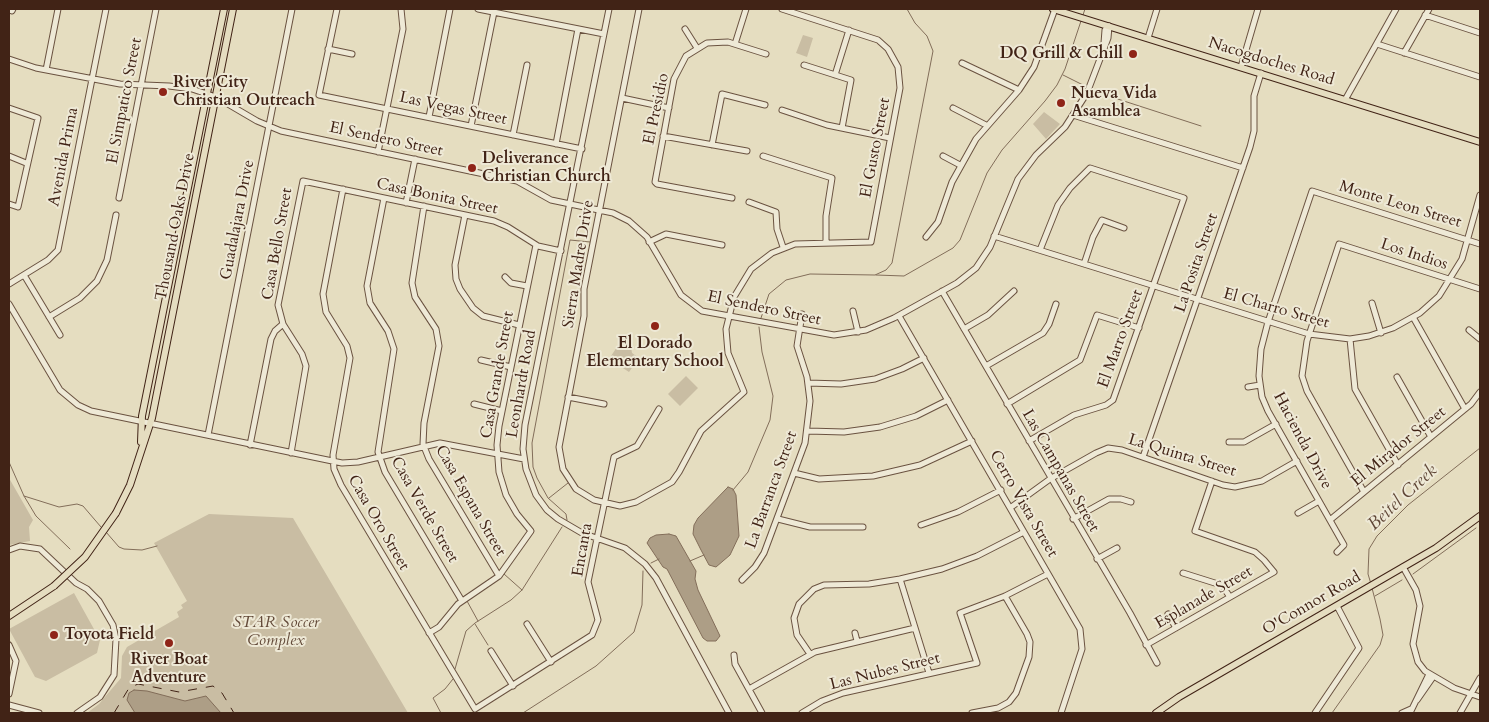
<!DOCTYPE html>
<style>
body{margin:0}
#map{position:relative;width:1489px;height:722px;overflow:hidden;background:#e5ddc0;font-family:Cardo,serif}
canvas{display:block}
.frame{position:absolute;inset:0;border:10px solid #412316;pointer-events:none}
</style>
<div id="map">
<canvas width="1489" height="722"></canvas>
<div class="frame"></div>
</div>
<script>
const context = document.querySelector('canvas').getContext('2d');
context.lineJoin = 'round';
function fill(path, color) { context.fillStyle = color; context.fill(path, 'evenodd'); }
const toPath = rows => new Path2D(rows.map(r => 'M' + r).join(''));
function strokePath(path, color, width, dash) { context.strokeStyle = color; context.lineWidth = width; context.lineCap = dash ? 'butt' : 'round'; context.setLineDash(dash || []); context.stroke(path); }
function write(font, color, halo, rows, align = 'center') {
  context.font = font + ' Cardo,serif'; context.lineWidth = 4; context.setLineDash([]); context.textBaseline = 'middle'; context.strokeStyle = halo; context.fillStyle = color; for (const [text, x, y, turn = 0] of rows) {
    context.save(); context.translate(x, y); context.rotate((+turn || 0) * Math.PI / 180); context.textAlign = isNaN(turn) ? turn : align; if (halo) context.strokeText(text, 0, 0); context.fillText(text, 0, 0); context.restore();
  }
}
const green = toPath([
 [803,35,813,38,807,57,796,53],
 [1044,112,1060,124,1046,139,1033,124],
 [621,341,631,347,632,353,639,358,629,372,609,359],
 [686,376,698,388,680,406,668,394],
 [9,478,33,520,29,527,30,541,9,545],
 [209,514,293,518,408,713,87,713,99,704,121,678,122,656,127,647,179,617,177,612,183,608,181,605,187,601,154,543],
 [74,593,100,640,97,653,46,681,35,677,9,629]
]);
const water = toPath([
 [728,487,733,489,736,495,739,536,730,555,716,567,709,565,701,550,693,534,694,525,698,518,728,487],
 [669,534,676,536,696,571,695,579,698,590,720,636,716,641,707,641,703,638,667,569,663,567,647,543,650,538,656,535,669,534],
 [134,690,147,691,185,701,206,696,221,713,135,713,127,700,129,693,134,690]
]);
const stream = toPath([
 [1083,15,1085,9],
 [1063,75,1085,86],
 [1093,91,1201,126],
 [876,275,904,276,953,248,960,240,987,173,1002,150,1045,101,1057,85,1065,69,1081,21],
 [761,318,769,294,786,280,810,274,875,275,886,270,892,263,933,51,927,36,915,23,907,9],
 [9,462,24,496,36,516,70,549],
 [733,490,748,472,770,420,773,396,762,352,759,327],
 [24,496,59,507,77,504,83,506,101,527],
 [549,498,568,483],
 [567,520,566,514,548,498,537,478,533,467,532,443,570,240,590,242],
 [106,532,119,547,124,549,142,550,157,546],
 [690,561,704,555],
 [651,563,659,559],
 [504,574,522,590],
 [1413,574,1476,528],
 [1371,584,1368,574,1369,549,1377,536,1408,505,1480,448],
 [1375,596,1402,580],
 [467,601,478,621],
 [475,624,488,645],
 [455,669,466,631,475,623,511,600,522,590,562,527],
 [441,713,433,698,445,689,453,679],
 [523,713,596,666,634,632,642,605,643,571],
 [1332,713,1380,645,1383,635,1380,619,1372,588]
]);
const minor = toPath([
 [337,9,319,95,582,149],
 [478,9,604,34],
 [609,9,525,425,523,449,526,469,536,495,547,510,558,519,582,533,625,548,645,564,656,578,729,713],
 [639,9,584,289,584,316,559,447,563,469,576,489,594,500,620,506,636,502,672,482,679,472,701,431,744,392,728,353,726,329,734,297,751,269,772,253,795,244,871,242,900,88,898,67,888,49,878,40,782,9],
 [9,10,12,11,13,9],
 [1425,15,1480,33],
 [685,29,697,48],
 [1148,38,1157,9],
 [1104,43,1105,30,1109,26],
 [735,44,746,9],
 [1377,44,1480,77],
 [328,49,352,54],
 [1404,53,1429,9],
 [9,59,36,68,120,84,169,86,192,89,216,97,257,121,281,131,517,181,551,200,613,213,629,221,647,237,681,295,702,311,834,335,866,330,894,318,957,283,976,268,990,247,1018,179,1036,155,1065,127,1087,93,1108,38,1109,26],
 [962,63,1019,90],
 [804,65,851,80,842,128],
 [1241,67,1258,9],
 [46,70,58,9],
 [835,75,849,30],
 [622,98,669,108],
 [1345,100,1396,9],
 [9,108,38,118,18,207,9,204],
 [953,108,986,125],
 [782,110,827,125,890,138],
 [1073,115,1243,168],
 [429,117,450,9],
 [471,126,494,12],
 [513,135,527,65],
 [663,136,747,151],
 [556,144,578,29],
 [712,145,722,94,765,105],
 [378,152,403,29,401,9],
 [9,156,26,163],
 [763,156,832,178,826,216,826,243],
 [943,156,960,165],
 [343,189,323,294,326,312,347,346,350,358,333,455,334,469,341,485,475,709,592,635,598,620,588,582,614,457,637,446,659,409],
 [119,198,156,9],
 [384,198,367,286,370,303,388,331,394,349,378,452,385,472,462,601],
 [732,198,657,184,655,182,674,79,686,56,707,43,728,42,766,54],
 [749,202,776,212,777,229,783,247],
 [406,203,415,159],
 [424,206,412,283,415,297,436,329,439,346,424,423,423,444,429,459,499,576],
 [465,215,455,265,456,279,460,289,473,308,483,316,519,325],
 [994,236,1309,334,1350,339,1369,336,1393,328,1420,313,1439,296,1462,259,1480,195],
 [926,237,938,222,952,182,976,139,1019,90,1034,67,1055,9],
 [649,242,666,234,722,245],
 [1084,264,1093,237,1102,220,1124,228],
 [24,275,60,335],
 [505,277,511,283,527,286],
 [9,284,48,260,58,250,106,9],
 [942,291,1130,613,1157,663],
 [1372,303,1381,333],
 [9,304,60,390,78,405,91,411,342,463,358,462,440,443,524,459],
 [853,311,858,332],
 [899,316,1080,629,1082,649,1061,713],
 [49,317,80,298,97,281,107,260,116,215],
 [1413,317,1465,409],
 [964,329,988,315,1014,291],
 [1469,330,1480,339],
 [1350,339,1355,389,1398,465],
 [481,360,511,367],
 [986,366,1043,333,1049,324,1056,304],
 [1397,377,1431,437],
 [808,383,841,384,875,379,902,369,924,358],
 [1248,387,1260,385],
 [568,397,604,404],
 [474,404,502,411],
 [1007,404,1080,360,1097,315,1139,328],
 [808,431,844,432,880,427,916,416,948,400],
 [208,435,292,9],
 [1029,441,1074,415,1106,405,1113,400,1184,198,1090,168,1070,188,1058,205,1040,250],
 [1229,442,1244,442,1276,424],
 [250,445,271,339,275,331,283,324],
 [291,453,306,366,302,354,283,324,278,305,303,181,494,221,508,227,538,246,561,251],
 [1143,457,1250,147,1254,131,1254,96,1261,73],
 [794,473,819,479,873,476,920,465,972,441],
 [1364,492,1307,391,1302,376,1307,341,1339,244,1480,289],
 [1010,508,1050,479,1096,453,1108,448,1122,450,1223,485,1235,487,1262,481,1297,461],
 [1298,513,1319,501],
 [778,519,810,527,863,527],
 [1073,519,1109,499,1121,499,1131,502],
 [1330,520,1471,404,1480,392],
 [921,525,958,512,1001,490],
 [9,550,20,546,40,549,76,583,87,589,99,601,113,625,116,639,114,675,100,697,77,713],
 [1337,552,1344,545,1268,411,1262,397,1259,376,1261,349,1268,322,1312,191,1480,244],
 [1097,559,1117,548],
 [1403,567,1416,590,1420,606,1413,644,1418,662,1425,671,1454,688,1480,697],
 [1183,573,1218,584,1223,587,1230,597],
 [900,579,929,673],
 [742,580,755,567,764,553,805,443,810,401,807,377,797,346,802,314],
 [1168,614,1176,628],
 [527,624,551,662],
 [429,633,439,627,458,604,499,576,531,531,517,514,506,495,499,472,497,445,499,426,536,245],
 [855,633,857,641],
 [9,645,16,661,9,694],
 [1146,645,1274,572,1264,560,1255,552,1195,531,1212,481],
 [491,651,513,686],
 [810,654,797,635,794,618,799,604,814,589,824,585,869,584,900,579,942,569,977,556,1024,532],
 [734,655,735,664,762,713],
 [749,689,815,652,915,628],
 [1417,700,1433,677],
 [9,705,39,713],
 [802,713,822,701,843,693,977,663,960,613,1005,596,1048,574],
 [972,713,998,708,1009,702,1016,693,1029,657,1030,642,1027,634,1005,596],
 [1315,713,1359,648,1337,606],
 [1402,713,1411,709],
 [1410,713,1429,674],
 [1460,713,1480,678]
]);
const major = toPath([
 [1053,9,1480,142],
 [141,442,142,416,224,9],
 [116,513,130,485,152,418,233,9],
 [9,616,54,586],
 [1156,713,1179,697,1436,548,1480,516]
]);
const rail = toPath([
 [114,713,129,688,138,684,179,692,213,686,222,693,234,713]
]);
const majorBridge = toPath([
 [54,586,85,557,116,513]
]);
const markers = [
 [1133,54,5,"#8f2418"],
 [163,92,5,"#8f2418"],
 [1061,103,5,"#8f2418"],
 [472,168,5,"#8f2418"],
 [655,326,5,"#8f2418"],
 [54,635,5,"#8f2418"],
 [169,643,5,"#8f2418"]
];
const poiNames = [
 ["DQ Grill & Chill",1123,54,"right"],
 ["River City",173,83],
 ["Christian Outreach",173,101],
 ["Nueva Vida",1071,94],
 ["Asamblea",1071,112],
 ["Deliverance",482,159],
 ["Christian Church",482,177],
 ["El Dorado",655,344,"center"],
 ["Elementary School",655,362,"center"],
 ["Toyota Field",64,635],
 ["River Boat",169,660,"center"],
 ["Adventure",169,678,"center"]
];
const streetNames = [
 ["Nacogdoches Road",1271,62,17],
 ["El Simpatico Street",125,101,-79],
 ["Las Vegas Street",453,109,12],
 ["El Presidio",657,109,-78],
 ["El Sendero Street",386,140,12],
 ["El Gusto Street",876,148,-79],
 ["Avenida Prima",64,157,-79],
 ["Casa Bonita Street",437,197,12],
 ["Monte Leon Street",1400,205,17],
 ["Guadalajara Drive",238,220,-79],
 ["Thousand Oaks Drive",176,227,-79],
 ["Casa Bello Street",278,244,-80],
 ["Los Indios",1414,255,18],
 ["La Posita Street",1197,263,-71],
 ["Sierra Madre Drive",579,264,-81],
 ["El Sendero Street",764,309,12],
 ["El Charro Street",1276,309,16],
 ["El Marro Street",1121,339,-70],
 ["Casa Grande Street",498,375,-80],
 ["Leonhardt Road",522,384,-80],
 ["Hacienda Drive",1302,441,62],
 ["El Mirador Street",1399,447,-39],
 ["La Quinta Street",1182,456,17],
 ["Las Campanas Street",1060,471,60],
 ["La Barranca Street",772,490,-70],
 ["Casa Espana Street",470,501,60],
 ["Cerro Vista Street",1023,504,60],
 ["Casa Verde Street",424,510,60],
 ["Casa Oro Street",378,523,60],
 ["Encanta",583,550,-80],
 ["Esplanade Street",1204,598,-30],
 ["O'Connor Road",1312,604,-30],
 ["Las Nubes Street",885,672,-14]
];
const parkNames = [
 ["STAR Soccer",276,623],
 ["Complex",276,641]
];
const waterNames = [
 ["Beitel Creek",1403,498,-43]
];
fill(green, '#c9bda3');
fill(water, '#ad9e86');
strokePath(water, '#826d59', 1);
strokePath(stream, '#826d59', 1);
strokePath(minor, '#6a5240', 7);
strokePath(major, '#412316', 8);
strokePath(minor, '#eee9d6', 5);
strokePath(major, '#e5ddc0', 6);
strokePath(rail, '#412316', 1, [9, 9]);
strokePath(majorBridge, '#412316', 8, []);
strokePath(majorBridge, '#e5ddc0', 6);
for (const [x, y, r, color] of markers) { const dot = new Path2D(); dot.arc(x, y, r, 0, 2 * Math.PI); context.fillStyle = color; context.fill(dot); strokePath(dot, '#eee9d6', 2); }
write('bold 16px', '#412316', '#eee9d6', poiNames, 'left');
write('16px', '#412316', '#eee9d6', streetNames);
write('italic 16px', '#634a39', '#eee9d6', parkNames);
write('italic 18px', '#614838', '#eee9d6', waterNames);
</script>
